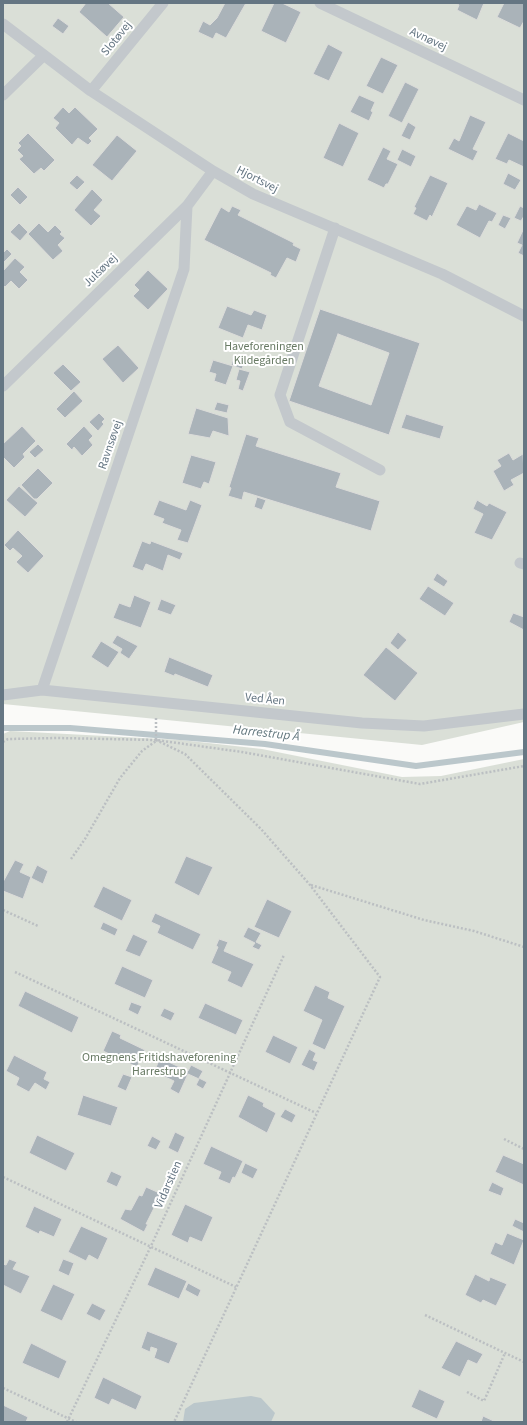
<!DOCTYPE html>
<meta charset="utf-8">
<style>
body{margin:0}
#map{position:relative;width:527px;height:1425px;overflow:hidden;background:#fafaf8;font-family:"Source Sans 3",sans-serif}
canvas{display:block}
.frame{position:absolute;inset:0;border:4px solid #657683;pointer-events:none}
</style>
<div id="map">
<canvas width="527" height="1425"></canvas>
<div class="frame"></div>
</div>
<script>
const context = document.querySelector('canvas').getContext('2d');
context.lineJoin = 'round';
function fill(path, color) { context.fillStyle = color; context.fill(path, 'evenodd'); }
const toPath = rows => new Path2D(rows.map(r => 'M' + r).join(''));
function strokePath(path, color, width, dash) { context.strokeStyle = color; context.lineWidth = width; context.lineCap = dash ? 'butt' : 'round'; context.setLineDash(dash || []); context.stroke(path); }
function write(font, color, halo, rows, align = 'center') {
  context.font = font + ' "Source Sans 3",sans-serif'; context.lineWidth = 4; context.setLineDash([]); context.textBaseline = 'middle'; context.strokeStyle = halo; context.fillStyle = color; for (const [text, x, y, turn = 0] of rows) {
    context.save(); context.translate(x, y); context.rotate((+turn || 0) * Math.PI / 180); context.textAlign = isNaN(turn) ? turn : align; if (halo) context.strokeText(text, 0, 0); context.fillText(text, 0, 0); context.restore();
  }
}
const green = toPath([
 [3,3,524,3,524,722,422,745,3,704],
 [10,731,181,740,262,749,402,777,441,776,524,759,524,1422,3,1422,3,734]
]);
const water = toPath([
 [251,1396,261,1398,275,1413,271,1422,183,1422,185,1409,194,1403]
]);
const stream = toPath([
 [3,728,70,728,265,744,416,766,524,752]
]);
const building = toPath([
 [86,3,108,3,124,17,107,37,79,12,86,3],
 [225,3,246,3,226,38,216,33,213,39,198,32,203,21,210,25,217,18,225,3],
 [274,3,282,3,301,12,286,43,261,31,274,3],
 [455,3,484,3,477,20,457,10,459,5,455,3],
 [504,3,524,3,524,21,520,28,497,17,504,3],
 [58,18,69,26,63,34,52,26,58,18],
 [328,44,343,52,329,81,313,74,328,44],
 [381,57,398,65,383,94,366,86,381,57],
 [405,82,419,89,402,123,388,116,405,82],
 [359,95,375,102,371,111,373,112,369,121,350,112,359,95],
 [63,107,69,113,75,107,98,129,89,138,92,141,88,145,78,138,72,145,55,128,59,123,53,118,63,107],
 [470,115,486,122,473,149,478,151,473,161,448,149,454,138,459,141,470,115],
 [408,122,416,127,410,140,401,136,408,122],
 [339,123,359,133,343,167,323,158,339,123],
 [28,133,55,160,44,171,41,168,34,174,19,159,23,156,17,150,21,146,18,143,28,133],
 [508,133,524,141,524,167,509,160,507,164,495,159,508,133],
 [117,135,137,151,112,181,92,165,117,135],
 [383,147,391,151,387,159,398,164,388,184,386,184,384,188,367,180,383,147],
 [402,149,416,156,411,167,397,160,402,149],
 [508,173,521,180,515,190,503,184,508,173],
 [77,175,85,182,77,190,69,183,77,175],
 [430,175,448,183,432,217,430,215,427,221,413,214,416,208,414,207,430,175],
 [18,187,28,197,20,205,10,195,18,187],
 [92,189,103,200,94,210,101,216,91,226,74,210,92,189],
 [479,204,497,213,492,222,489,221,480,238,456,225,466,207,467,206,476,210,479,204],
 [232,206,241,210,238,215,294,243,293,245,301,249,296,262,287,258,276,278,270,275,271,273,204,240,221,207,229,212,232,206],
 [520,206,524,208,524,216,521,221,514,218,520,206],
 [503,215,511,218,505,229,498,225,503,215],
 [19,223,28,232,20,241,10,232,19,223],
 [39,223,48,232,55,225,62,232,60,234,65,238,58,245,63,251,53,260,28,234,39,223],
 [524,228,524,256,518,253,522,245,517,243,524,228],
 [7,249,12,254,3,263,3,253,7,249],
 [15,258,25,267,20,272,28,280,19,289,11,281,5,287,3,285,3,271,15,258],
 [148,270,168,289,148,310,133,296,139,290,134,285,148,270],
 [227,306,251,315,254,310,267,315,262,330,248,325,243,338,218,328,227,306],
 [320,309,420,343,389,435,289,401,320,309],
 [338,334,389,353,371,405,319,386,338,334],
 [118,345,139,368,123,383,102,359,118,345],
 [234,356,245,360,242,369,231,365,234,356],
 [213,360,233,366,226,385,214,381,216,374,209,372,213,360],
 [63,364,81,382,71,391,53,373,63,364],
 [239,369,250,372,243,391,238,389,240,381,236,380,239,369],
 [74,391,83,401,65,418,56,409,74,391],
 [217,402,229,405,227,413,214,410,217,402],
 [196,408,228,418,229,436,213,431,210,438,188,434,196,408],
 [99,413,105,419,102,422,104,424,98,431,89,422,99,413],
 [406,414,444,426,440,439,401,428,406,414],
 [22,426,36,441,23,454,25,457,14,468,3,457,3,444,22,426],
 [84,426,93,436,89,440,93,445,82,456,74,447,72,450,66,444,84,426],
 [246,434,259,438,256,446,341,473,336,487,380,501,371,531,244,492,242,500,228,496,231,488,229,487,246,434],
 [38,444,44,450,35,458,29,452,38,444],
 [509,453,513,460,523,454,524,473,511,480,514,485,504,491,493,471,501,466,497,460,509,453],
 [191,455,216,462,209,484,204,482,201,489,182,483,191,455],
 [38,468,53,483,37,499,34,499,21,485,38,468],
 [19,486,38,503,25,517,6,500,19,486],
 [257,497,266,500,262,510,254,507,257,497],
 [159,500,186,510,190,500,202,505,188,543,177,540,181,530,162,523,164,519,153,515,159,500],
 [477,500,487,506,489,503,507,512,492,540,474,533,483,514,473,509,477,500],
 [18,530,44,556,28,573,16,562,22,556,13,548,10,551,4,545,18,530],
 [142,541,150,544,151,541,183,553,180,560,168,555,163,571,146,564,143,571,132,567,142,541],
 [437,573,448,581,444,587,433,580,437,573],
 [428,586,454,603,445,616,419,599,428,586],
 [134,595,151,602,141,628,113,618,119,603,130,607,134,595],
 [161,599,176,605,171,615,157,610,161,599],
 [513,613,524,617,524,630,509,622,513,613],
 [398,632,407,640,398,650,390,643,398,632],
 [117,635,138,646,129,659,120,653,122,649,112,643,117,635],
 [101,641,119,652,108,668,91,657,101,641],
 [386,647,418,673,395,701,363,675,386,647],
 [169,657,213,675,208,687,175,674,174,676,164,672,169,657],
 [186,856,213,867,199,896,174,883,186,856],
 [15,860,24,864,20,872,31,877,23,899,3,891,3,882,15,860],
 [37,865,48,871,43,884,31,878,37,865],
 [103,886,132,900,122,921,93,907,103,886],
 [267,899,292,911,279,938,254,927,267,899],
 [155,913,201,934,193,950,157,933,160,926,151,922,155,913],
 [103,922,118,929,115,936,100,929,103,922],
 [248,927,261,933,256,942,262,945,259,950,252,947,255,943,243,937,248,927],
 [133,934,148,941,140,957,125,951,133,934],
 [219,939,228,942,224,951,254,964,242,988,227,981,231,972,211,963,218,947,216,946,219,939],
 [122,966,153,980,145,998,114,984,122,966],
 [315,985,330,992,328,998,345,1006,325,1050,312,1044,322,1020,303,1011,315,985],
 [25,991,79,1017,72,1033,18,1006,25,991],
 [131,1002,142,1006,138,1015,128,1010,131,1002],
 [205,1003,243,1020,236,1035,198,1018,205,1003],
 [164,1008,175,1013,171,1021,160,1016,164,1008],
 [112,1031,121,1035,120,1038,145,1050,137,1067,103,1051,112,1031],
 [273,1035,298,1047,290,1064,265,1052,273,1035],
 [309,1049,316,1053,313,1060,318,1062,314,1071,301,1065,309,1049],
 [14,1055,47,1072,44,1079,50,1082,46,1090,35,1083,29,1092,16,1085,19,1078,6,1071,14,1055],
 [160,1058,188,1071,191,1065,203,1071,199,1078,207,1082,203,1089,196,1085,199,1079,188,1074,179,1094,170,1089,174,1081,154,1072,160,1058],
 [123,1074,132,1077,126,1091,117,1087,123,1074],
 [83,1095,118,1107,111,1126,77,1115,83,1095],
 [248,1095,264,1103,263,1106,276,1113,267,1133,238,1117,248,1095],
 [285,1109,296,1115,292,1123,280,1117,285,1109],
 [175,1132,185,1137,178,1153,168,1148,175,1132],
 [37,1135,75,1153,66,1171,29,1153,37,1135],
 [152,1136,161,1141,156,1150,147,1146,152,1136],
 [211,1146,243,1161,235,1178,233,1177,230,1184,218,1179,221,1172,203,1164,211,1146],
 [503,1155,524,1164,524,1185,495,1172,503,1155],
 [245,1163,258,1169,253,1179,241,1173,245,1163],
 [111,1171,122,1176,117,1187,106,1182,111,1171],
 [492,1182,504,1188,501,1196,488,1191,492,1182],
 [146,1187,164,1195,158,1206,156,1204,146,1224,148,1224,144,1232,120,1219,125,1209,131,1210,139,1195,142,1196,146,1187],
 [185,1204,213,1217,202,1242,190,1237,188,1243,171,1235,185,1204],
 [34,1206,62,1219,54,1237,40,1231,39,1234,25,1227,34,1206],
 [515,1219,524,1223,524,1232,512,1226,515,1219],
 [81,1226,108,1238,98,1260,89,1255,86,1261,68,1252,81,1226],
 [507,1233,524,1240,514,1265,490,1254,495,1242,502,1245,507,1233],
 [9,1259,17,1262,13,1269,30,1276,21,1294,3,1285,3,1260,5,1261,3,1264,6,1265,9,1259],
 [63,1259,74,1263,69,1276,58,1271,63,1259],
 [155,1267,187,1281,179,1299,147,1285,155,1267],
 [475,1274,489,1281,490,1277,507,1284,496,1306,483,1300,481,1303,465,1295,475,1274],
 [188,1283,201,1290,198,1297,185,1290,188,1283],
 [53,1284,75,1294,62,1321,40,1311,53,1284],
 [92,1303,106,1310,100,1321,86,1314,92,1303],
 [147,1331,178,1343,169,1364,154,1358,157,1349,151,1347,150,1352,141,1348,147,1331],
 [456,1341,483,1354,477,1364,468,1360,460,1377,441,1368,456,1341],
 [31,1343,67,1361,59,1379,22,1363,31,1343],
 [103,1377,142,1396,136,1410,112,1399,109,1405,94,1398,103,1377],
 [419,1389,445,1401,437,1419,411,1407,419,1389],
 [3,1405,28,1417,26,1422,3,1422,3,1405],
 [483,1416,496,1422,481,1422,483,1416]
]);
const path = toPath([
 [156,740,185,754,261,829,310,885,380,977,174,1422],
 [156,740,156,718],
 [3,742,8,739,58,738,156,740,242,752,420,784,524,766],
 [71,859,85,839,120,778,142,751,156,741],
 [311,885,424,920,474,931,524,947],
 [3,910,38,926],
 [15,972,316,1113],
 [504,1139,524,1149],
 [3,1177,236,1287],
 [425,1315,524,1362],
 [3,1388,76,1422],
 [467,1392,484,1401,505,1353],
 [67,1422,151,1246,284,955]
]);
const service = toPath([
 [320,3,524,100],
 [3,24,91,91,213,171,253,194,442,274,524,316],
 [91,91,163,3],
 [3,95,44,55],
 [335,228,280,395,290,422,380,470],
 [3,386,187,206,213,171],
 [520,563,524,564],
 [42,690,184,269,187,206],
 [3,695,42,690,362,723,424,726,524,714]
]);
const streetNames = [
 ["Slotøvej",117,39,-51],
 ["Avnøvej",428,40,25],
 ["Hjortsvej",257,180,27],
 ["Julsøvej",101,271,-44],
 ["Ravnsøvej",111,445,-71],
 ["Ved Åen",265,700,6],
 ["Vidarstien",169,1185,-66]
];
const parkNames = [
 ["Haveforeningen",264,347],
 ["Kildegården",264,361],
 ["Omegnens Fritidshaveforening",159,1058],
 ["Harrestrup",159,1072]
];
const waterNames = [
 ["Harrestrup Å",266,734,6]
];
fill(green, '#dadfd7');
fill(water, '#bbc7cb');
strokePath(stream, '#bbc7cb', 6);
fill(building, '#aab3b9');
strokePath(building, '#dcdcda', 1);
strokePath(path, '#bbbfc2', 2.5, [2, 2]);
strokePath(service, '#c3c8cc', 11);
write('12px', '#657683', '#fff', streetNames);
write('12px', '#687a64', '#fff', parkNames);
write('italic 13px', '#60757c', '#fff', waterNames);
</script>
